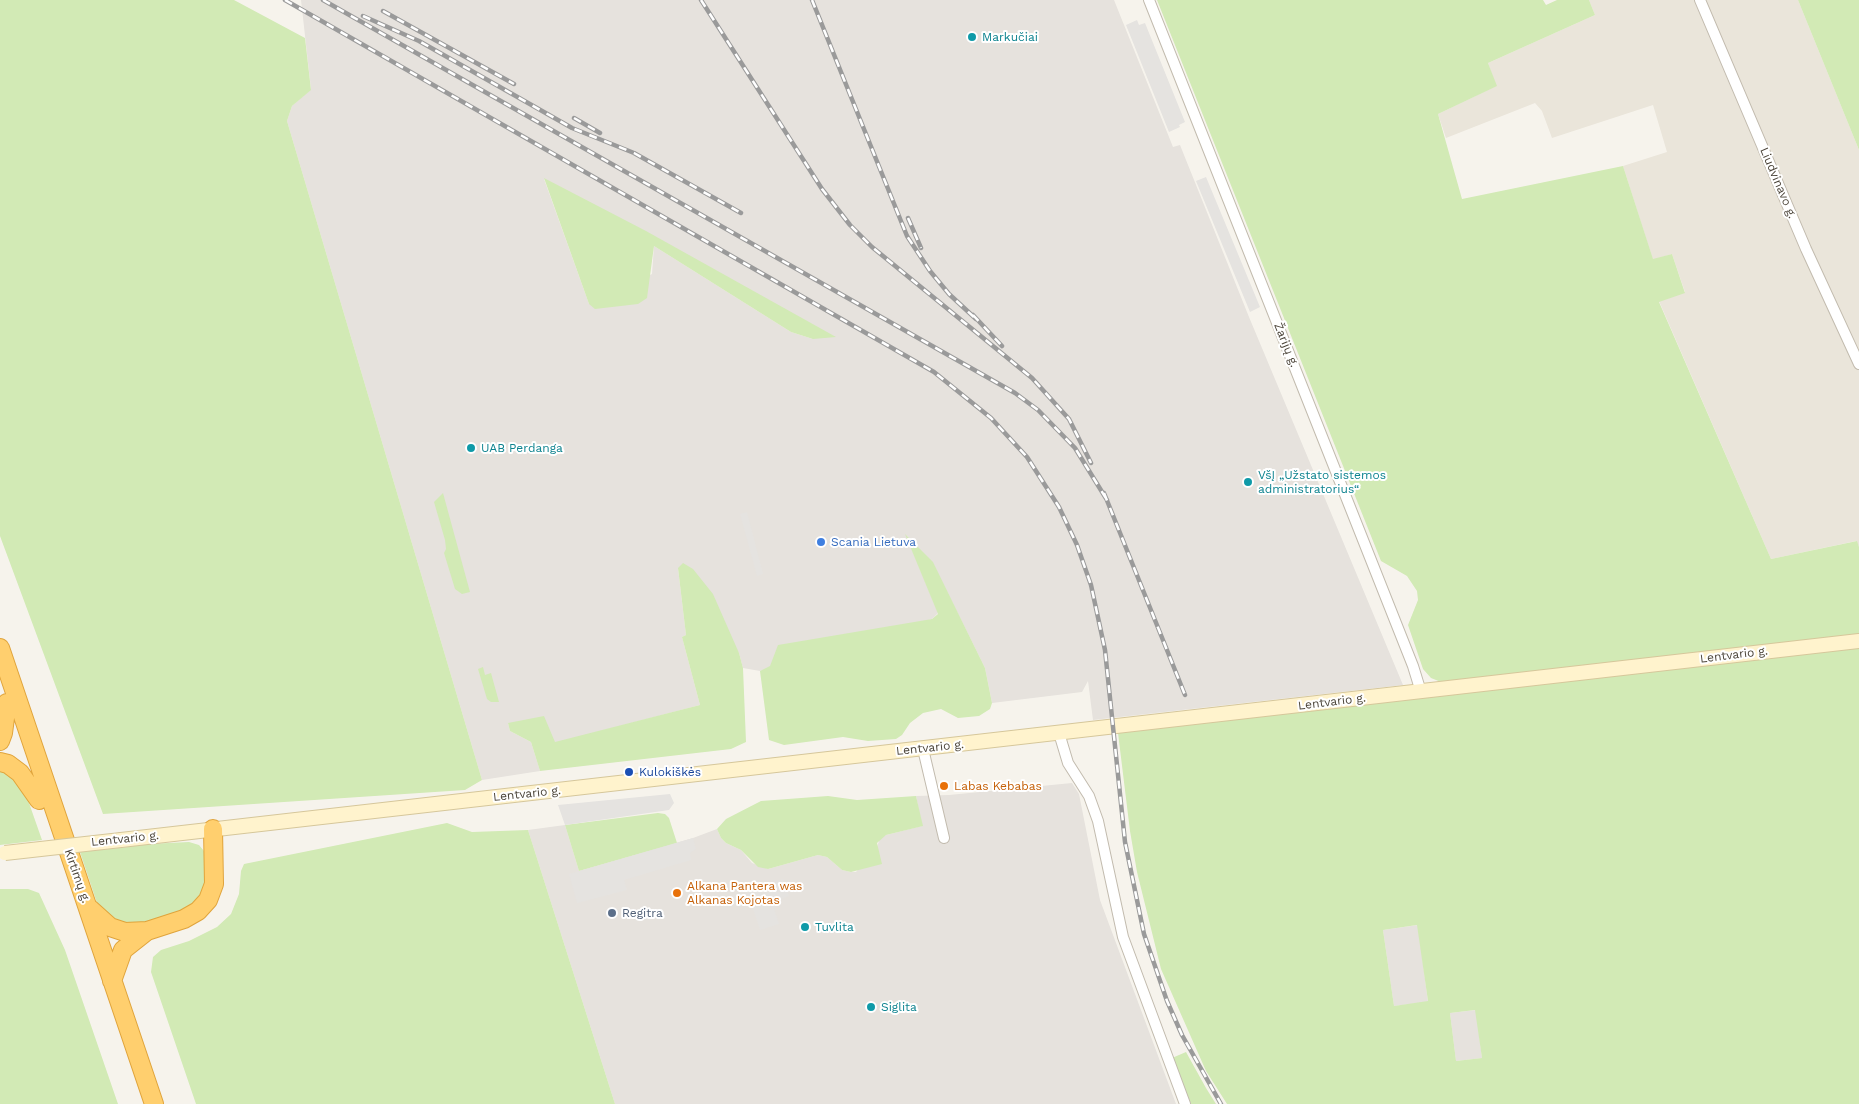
<!DOCTYPE html>
<meta charset="utf-8">
<style>
body{margin:0}
canvas{display:block;background:#f6f3ec}
</style>
<canvas width="1859" height="1104"></canvas>
<script>
const context = document.querySelector('canvas').getContext('2d');
context.lineJoin = 'round';
function fill(path, color) { context.fillStyle = color; context.fill(path, 'evenodd'); }
const toPath = rows => new Path2D(rows.map(r => 'M' + r).join(''));
function strokePath(path, color, width, dash) { context.strokeStyle = color; context.lineWidth = width; context.lineCap = dash ? 'butt' : 'round'; context.setLineDash(dash || []); context.stroke(path); }
function write(font, color, halo, rows, align = 'center') {
  context.font = font + ' "Work Sans",sans-serif'; context.lineWidth = 4; context.setLineDash([]); context.textBaseline = 'middle'; context.strokeStyle = halo; context.fillStyle = color; for (const [text, x, y, turn = 0] of rows) {
    context.save(); context.translate(x, y); context.rotate((+turn || 0) * Math.PI / 180); context.textAlign = isNaN(turn) ? turn : align; if (halo) context.strokeText(text, 0, 0); context.fillText(text, 0, 0); context.restore();
  }
}
const residential = toPath([
 [1589,0,1798,0,1859,150,1859,547,1856,541,1771,559,1659,301,1685,292,1672,254,1653,260,1623,166,1667,152,1653,105,1552,138,1542,111,1535,103,1446,138,1438,114,1496,86,1488,63,1595,15]
]);
const industrial = toPath([
 [301,0,1114,0,1173,147,1180,145,1249,317,1403,685,1093,720,1088,681,1082,692,992,703,985,668,933,563,906,535,938,613,932,619,760,671,743,668,739,653,678,568,686,635,682,637,700,705,555,743,508,723,510,731,531,742,540,771,482,780,287,121,292,106,311,89],
 [544,179,813,339,791,332,654,246,652,274,589,304],
 [1072,783,1079,794,1100,900,1176,1104,615,1104,528,830,565,825,579,871,693,838,717,829,721,838,726,843,741,850,752,863,768,869,818,855,827,857,842,870,851,872,856,872,877,847,880,838,886,835,922,826,916,796,949,795],
 [1418,925,1428,1002,1394,1006,1383,930],
 [1476,1010,1482,1058,1456,1061,1450,1013]
]);
const green = toPath([
 [0,0,234,0,305,38,311,90,292,106,287,121,482,780,465,790,103,814,0,536],
 [1157,0,1543,0,1546,5,1557,0,1589,0,1595,15,1488,63,1497,86,1438,114,1462,199,1623,166,1653,259,1672,254,1685,293,1659,302,1771,559,1857,541,1859,547,1859,635,1441,682,1431,678,1423,669,1408,625,1418,600,1417,591,1407,576,1381,561],
 [1798,0,1859,0,1859,150],
 [544,178,646,231,836,337,813,339,791,332,654,246,647,298,638,304,595,309,589,304],
 [443,493,470,592,462,594,455,589,444,553,446,549,445,540,434,502],
 [905,534,933,562,985,668,992,703,990,709,979,716,958,718,941,709,923,713,910,723,902,735,896,739,868,741,843,737,784,745,769,740,760,671,770,666,778,645,932,619,938,614],
 [683,563,693,569,713,594,739,653,743,668,746,742,731,749,540,771,531,742,510,731,508,723,544,716,555,742,700,705,682,637,686,635,678,568],
 [1859,647,1859,1104,1227,1104,1206,1071,1161,969,1137,872,1130,831,1118,733],
 [1417,925,1428,1001,1394,1006,1383,930],
 [1475,1010,1482,1058,1456,1061,1450,1013],
 [483,667,485,675,491,673,499,702,491,702,487,699,478,669],
 [0,765,22,783,42,840,0,845],
 [828,796,857,800,916,796,923,826,886,835,877,843,882,864,851,872,842,870,827,857,818,855,768,869,758,867,741,850,726,843,721,838,717,829,726,819,761,801],
 [658,813,665,814,669,818,677,843,579,871,565,825],
 [447,823,472,832,528,830,615,1104,196,1104,151,972,153,957,161,950,189,941,217,927,231,914,239,894,241,871,244,864],
 [189,842,199,845,204,851,206,885,198,901,187,910,129,928,100,912,80,852,128,847,128,845],
 [0,889,28,889,39,893,65,950,118,1104,0,1104],
 [1186,1052,1206,1088,1216,1104,1191,1104,1172,1058]
]);
const parking = toPath([
 [1137,20,1139,25,1145,23,1185,122,1179,125,1180,127,1169,132,1126,25],
 [1206,177,1260,307,1250,312,1196,181],
 [747,512,763,574,757,576,740,514],
 [670,794,674,803,669,810,565,825,558,805],
 [693,838,696,849,690,853,691,860,624,880,627,890,577,903,569,874],
 [783,879,789,896,772,902,779,924,760,930,747,891]
]);
const street = toPath([
 [1149,0,1413,666,1421,692],
 [1700,0,1806,249,1859,364],
 [1059,733,1068,763,1089,796,1098,821,1123,937,1185,1104],
 [923,749,944,838]
]);
const secondary = toPath([
 [121,840,1859,641]
]);
const highway = toPath([
 [0,648,154,1104],
 [0,741,3,733,7,703],
 [0,762,8,764,20,773,39,800],
 [90,909,110,927,125,932,147,931,184,919,198,911,208,900,214,884,213,829],
 [112,981,123,950,147,931]
]);
const rail = toPath([
 [285,0,934,372,991,418,1027,457,1059,507,1077,545,1091,585,1105,650,1125,842,1144,934,1167,1001,1182,1035,1221,1104],
 [323,0,1015,393,1038,410,1075,448,1107,500],
 [701,0,822,189,850,225,872,247,1032,378,1069,419,1091,463],
 [812,0,907,236,930,271,949,294,976,319],
 [383,11,514,84],
 [363,16,419,41,572,128,634,153,741,213],
 [574,118,600,133],
 [908,218,921,248],
 [973,315,1002,346],
 [1104,493,1185,695]
]);
const secondaryBridge = toPath([
 [5,853,121,840]
]);
const markers = [
 [972,37,5,"#0f9aa8"],
 [471,448,5,"#0f9aa8"],
 [1248,482,5,"#0f9aa8"],
 [821,542,5,"#3f7fe0"],
 [629,772,5,"#1a4fb4"],
 [944,786,5,"#e8710a"],
 [677,893,5,"#e8710a"],
 [612,913,5,"#5c6f8a"],
 [805,927,5,"#0f9aa8"],
 [871,1007,5,"#0f9aa8"]
];
const cultureNames = [
 ["Markučiai",982,37],
 ["UAB Perdanga",481,448],
 ["VšĮ „Užstato sistemos",1258,475],
 ["administratorius“",1258,489],
 ["Tuvlita",815,927],
 ["Siglita",881,1007]
];
const streetNames = [
 ["Liudvinavo g.",1778,183,67],
 ["Žarijų g.",1286,345,68],
 ["Lentvario g.",1734,655,-7],
 ["Lentvario g.",1332,702,-7],
 ["Lentvario g.",930,748,-6],
 ["Lentvario g.",527,794,-6],
 ["Lentvario g.",125,839,-6],
 ["Kirtimų g.",77,876,71]
];
const shopNames = [
 ["Scania Lietuva",831,542]
];
const transitNames = [
 ["Kulokiškės",639,772]
];
const foodNames = [
 ["Labas Kebabas",954,786],
 ["Alkana Pantera was",687,886],
 ["Alkanas Kojotas",687,900]
];
const serviceNames = [
 ["Regitra",622,913]
];
fill(residential, '#eae5da');
fill(industrial, '#e6e2dd');
fill(green, '#d2eab5');
fill(parking, '#e5e3e0');
strokePath(street, '#c2bbae', 12);
strokePath(secondary, '#d6c79b', 16);
strokePath(highway, '#e0a43c', 20);
strokePath(street, '#fff', 10);
strokePath(secondary, '#fff3cd', 14);
strokePath(highway, '#ffcf6e', 18);
strokePath(rail, '#9a9a9a', 4.5);
strokePath(rail, '#fff', 2.5, [8]);
strokePath(secondaryBridge, '#d6c79b', 16, []);
strokePath(secondaryBridge, '#fff3cd', 14);
for (const [x, y, r, color] of markers) { const dot = new Path2D(); dot.arc(x, y, r, 0, 2 * Math.PI); context.fillStyle = color; context.fill(dot); strokePath(dot, '#fff', 2); }
write('12px', '#0d838f', '#fff', cultureNames, 'left');
write('12px', '#4b4439', '#fff', streetNames);
write('12px', '#366cbe', '#fff', shopNames, 'left');
write('12px', '#164399', '#fff', transitNames, 'left');
write('12px', '#c56008', '#fff', foodNames, 'left');
write('12px', '#4e5e75', '#fff', serviceNames, 'left');
</script>
